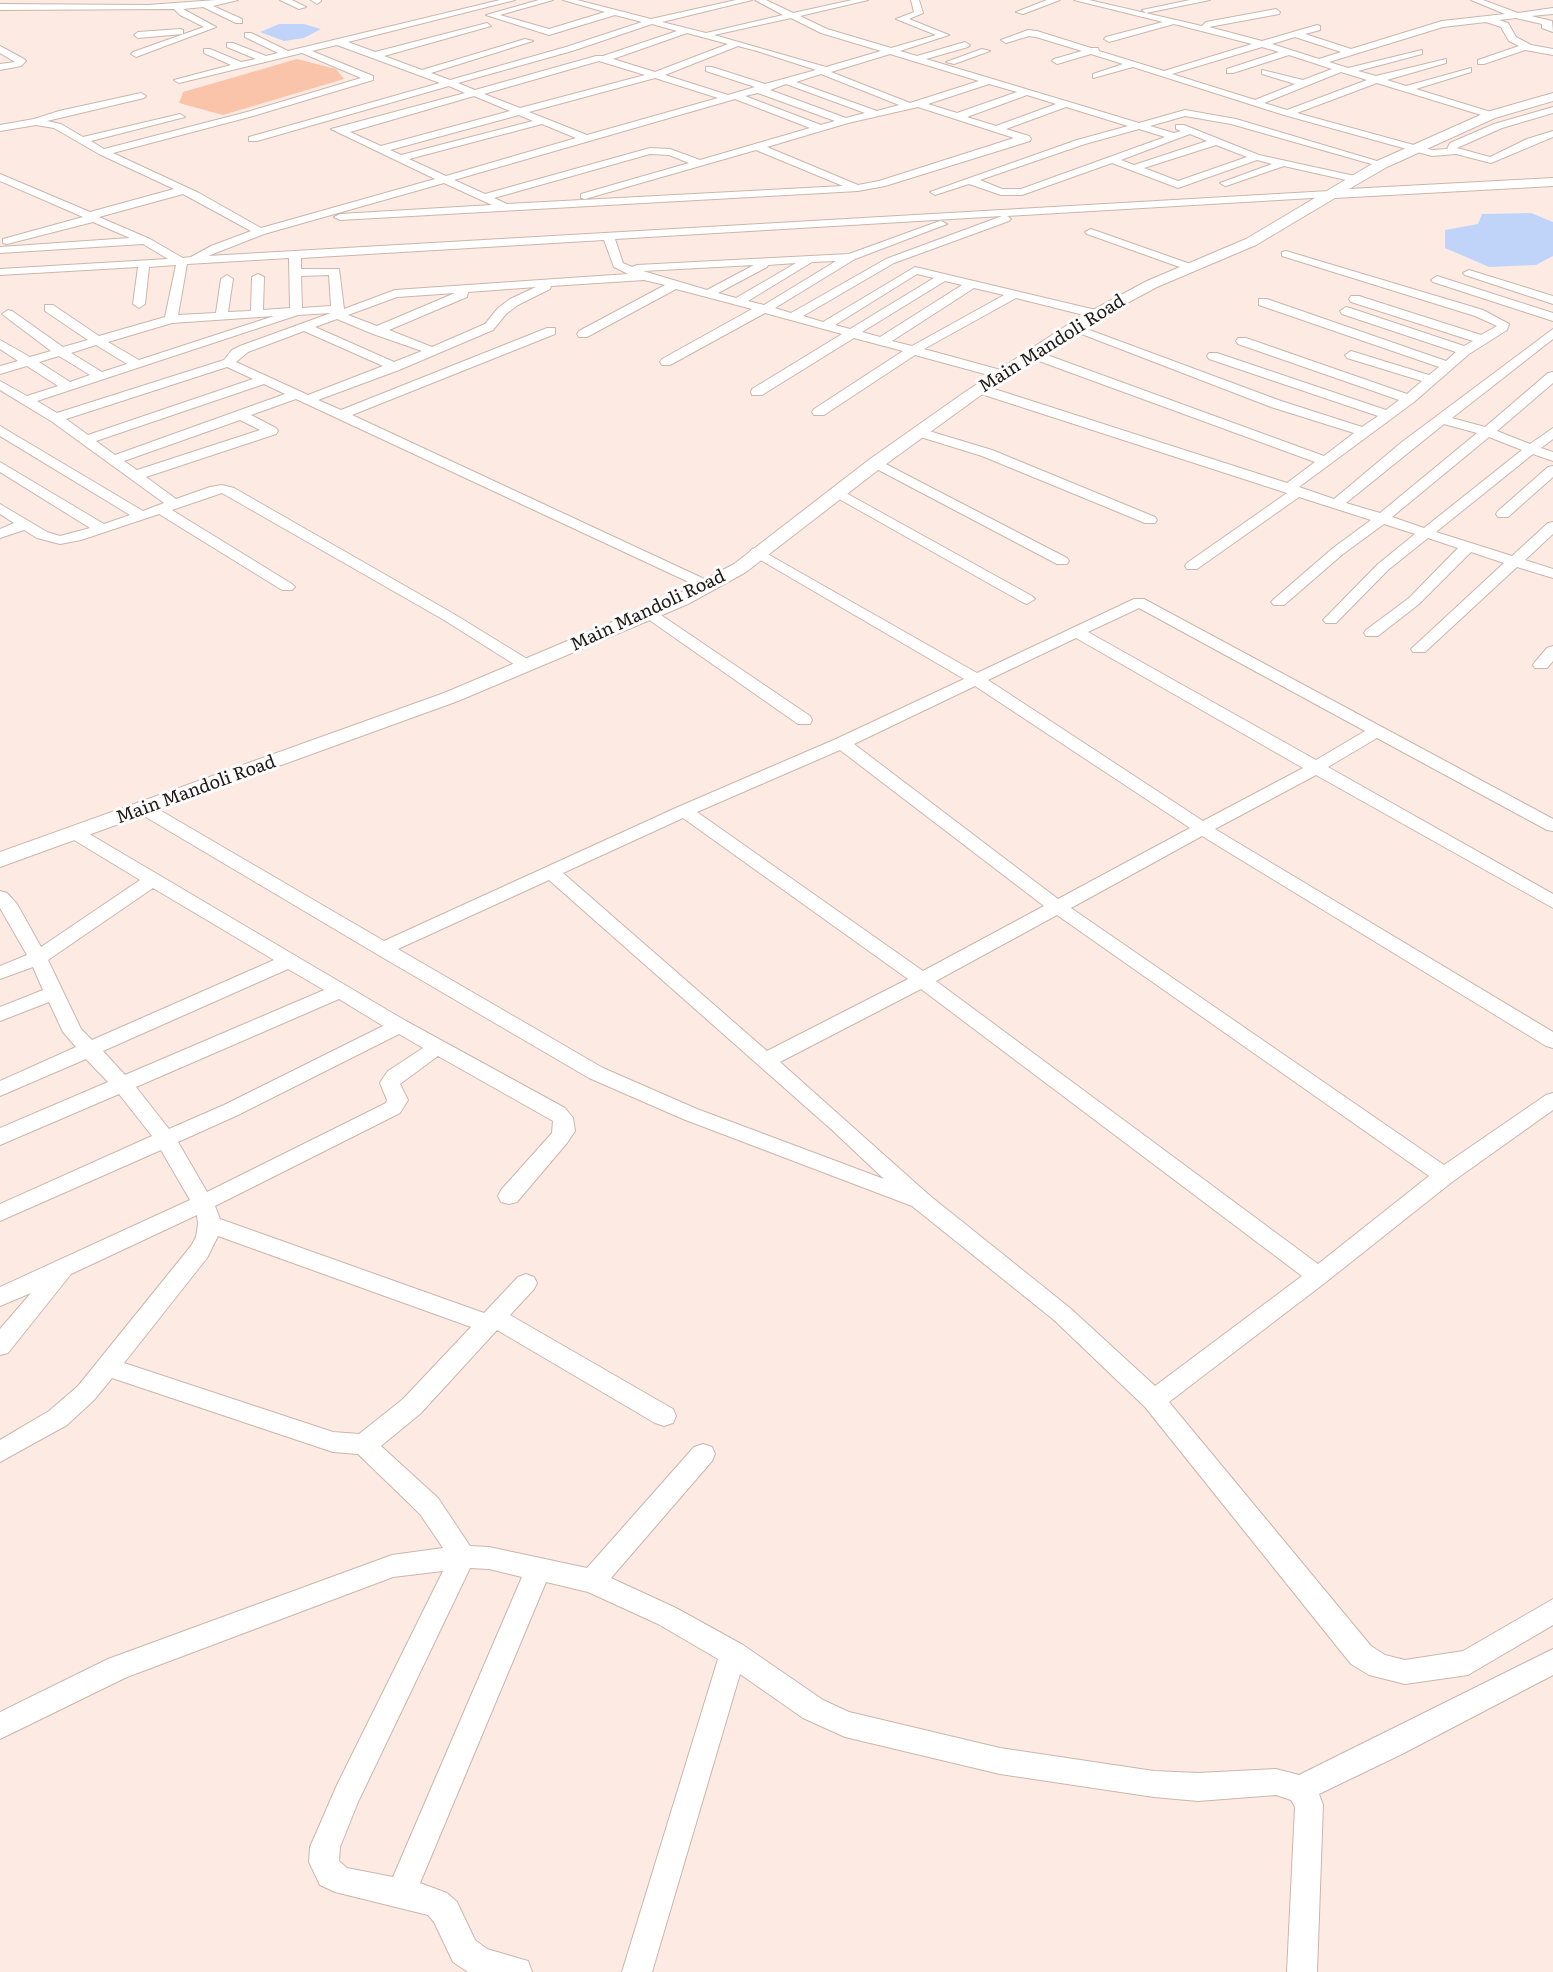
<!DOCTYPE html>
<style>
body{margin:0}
canvas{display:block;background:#fdebe3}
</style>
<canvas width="1553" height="1972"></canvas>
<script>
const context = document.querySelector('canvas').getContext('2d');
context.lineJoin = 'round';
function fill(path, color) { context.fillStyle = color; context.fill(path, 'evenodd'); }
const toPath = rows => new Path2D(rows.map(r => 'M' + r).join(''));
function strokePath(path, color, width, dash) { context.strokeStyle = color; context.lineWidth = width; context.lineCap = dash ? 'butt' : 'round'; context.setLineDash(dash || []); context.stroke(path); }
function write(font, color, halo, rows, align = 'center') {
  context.font = font + ' Literata,serif'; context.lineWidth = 6; context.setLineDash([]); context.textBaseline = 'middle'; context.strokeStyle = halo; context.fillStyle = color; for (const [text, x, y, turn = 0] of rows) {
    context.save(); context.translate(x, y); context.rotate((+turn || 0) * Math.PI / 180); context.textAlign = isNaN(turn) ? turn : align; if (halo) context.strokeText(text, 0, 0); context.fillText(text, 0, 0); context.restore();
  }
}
const green = toPath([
 [297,59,336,69,344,79,223,115,179,103,183,92]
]);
const water = toPath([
 [279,24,304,24,321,29,304,38,284,41,260,32],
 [1531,213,1553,222,1553,256,1536,265,1489,267,1445,248,1445,230,1478,224,1482,214]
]);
const minor = toPath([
 [216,0,238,0,213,6,242,19,242,23,236,23,203,7,183,9,216,27,136,57,131,54,133,52,204,27,180,15,174,9,0,10,0,4,148,5,216,0],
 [280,0,292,0,306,7,299,9,280,0],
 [311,0,321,0,321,1,317,4,311,0],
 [500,0,515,0,348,42,375,52,487,23,491,26,384,56,422,70,525,39,533,41,431,73,450,80,566,47,642,22,615,15,549,35,486,15,539,0,553,0,500,15,549,29,605,12,563,0,577,0,651,19,736,0,752,0,662,22,706,33,783,15,755,0,766,0,793,13,852,0,868,0,800,16,827,29,891,48,936,35,896,19,914,12,911,0,919,0,923,13,909,19,949,35,900,51,917,56,965,42,970,45,968,47,926,59,1139,123,1185,110,1236,119,1387,164,1382,167,1231,124,1185,116,1150,126,1174,133,1181,131,1176,129,1176,125,1184,125,1259,155,1355,176,1360,179,1355,182,1284,166,1229,185,1225,186,1220,183,1272,164,1257,160,1178,188,1112,163,1022,195,1001,195,969,184,935,195,930,192,1077,140,1128,126,1066,107,1006,129,1029,136,1031,139,1030,141,885,186,858,191,340,220,334,217,340,214,492,205,444,183,264,234,208,256,1329,191,1334,194,1329,197,1007,216,1011,219,1009,221,894,263,803,316,823,322,915,267,1100,311,1102,314,1096,318,1016,298,924,349,1008,372,1009,375,1008,378,1003,379,915,355,824,415,814,415,812,412,814,409,903,351,854,338,762,395,752,395,751,392,752,389,842,334,765,313,670,365,662,365,660,362,662,359,752,309,676,289,587,337,579,337,577,334,579,331,665,285,644,280,551,286,550,289,518,305,506,314,493,330,399,370,318,400,341,410,547,328,555,328,555,334,352,415,713,583,716,586,708,591,296,399,251,415,276,428,278,431,276,434,146,477,176,499,210,487,222,485,234,488,454,614,532,662,534,665,532,668,520,668,444,620,222,493,172,510,292,584,295,587,292,590,282,590,159,514,81,540,60,544,37,538,24,530,0,538,0,529,14,523,0,514,0,504,47,532,60,536,90,528,0,472,0,462,104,524,130,515,0,436,0,426,143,511,164,503,51,421,0,390,0,381,27,396,58,386,27,366,0,374,0,366,18,361,0,349,0,340,30,357,51,351,2,314,8,310,12,311,63,347,88,340,45,311,45,305,53,305,99,336,165,317,176,265,149,267,145,304,139,308,133,304,138,267,0,275,0,269,168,259,143,244,0,253,0,247,130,238,93,222,7,244,3,243,3,239,83,217,0,181,0,174,90,212,174,189,99,154,54,128,36,125,0,131,0,125,34,119,59,111,141,93,146,96,144,98,47,121,61,124,83,137,180,114,185,117,91,141,104,149,247,112,361,78,302,53,179,83,174,80,231,65,204,53,204,49,210,49,241,62,256,59,227,47,227,43,233,43,266,56,278,53,245,37,245,33,251,33,288,51,500,0],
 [791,18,821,33,881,51,826,67,714,35,791,18],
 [652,24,677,31,603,56,596,56,475,90,458,83,572,51,652,24],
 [687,33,728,44,655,72,613,59,687,33],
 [337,45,440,83,249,137,249,141,257,141,449,86,465,93,331,129,435,179,261,228,199,193,113,153,253,116,373,80,373,76,312,51,337,45],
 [738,46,757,51,816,70,765,84,712,67,706,67,706,71,755,87,728,95,665,75,738,46],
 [890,54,913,61,979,81,910,103,831,72,890,54],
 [599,61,645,75,520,108,484,94,599,61],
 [821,74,899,105,877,111,796,82,821,74],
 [655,78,718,98,587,135,529,112,655,78],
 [786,84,865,113,846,118,770,90,786,84],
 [989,84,1017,92,957,113,928,104,989,84],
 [758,93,835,121,821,125,745,96,758,93],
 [1027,95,1056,104,996,126,967,117,1027,95],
 [474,96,510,111,381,146,350,132,474,96],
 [735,99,810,128,700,160,670,149,650,148,485,194,454,180,735,99],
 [918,107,1014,138,879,181,858,185,767,147,848,123,918,107],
 [519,115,533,121,401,155,390,150,519,115],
 [542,124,576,138,446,176,409,159,542,124],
 [1139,129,1165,137,1021,189,1002,189,980,180,1085,144,1139,129],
 [1190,134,1207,141,1134,165,1121,160,1190,134],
 [1216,145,1247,157,1178,181,1144,168,1216,145],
 [756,150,843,186,507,204,494,198,650,154,669,155,689,163,581,194,581,198,585,199,756,150],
 [183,194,251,231,211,246,191,257,183,258,150,239,99,217,183,194],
 [1002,216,886,259,791,313,775,308,855,259,947,224,941,221,937,222,849,254,637,265,632,267,623,263,615,239,1002,216],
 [604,240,614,267,628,274,395,290,344,309,339,269,301,269,301,258,604,240],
 [289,258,290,308,263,310,264,277,258,274,252,277,251,311,228,312,233,279,227,275,221,279,216,313,178,315,187,264,289,258],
 [836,261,764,305,748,301,812,262,836,261],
 [796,263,736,298,718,293,767,267,768,265,796,263],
 [754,265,707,290,643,271,754,265],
 [917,274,934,278,850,329,835,325,917,274],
 [329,275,331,306,302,308,301,276,329,275],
 [945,281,962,285,880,337,862,332,945,281],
 [536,287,510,299,498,308,485,324,432,347,389,330,467,297,468,292,536,287],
 [974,288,1004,295,912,346,892,341,974,288],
 [455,293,377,326,348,315,397,297,455,293],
 [331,313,240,346,232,350,224,360,57,413,37,401,298,315,331,313],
 [274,316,139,360,108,342,172,323,274,316],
 [337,319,373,334,422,351,394,362,315,327,337,319],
 [304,331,383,366,308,395,236,362,248,352,304,331],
 [96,345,127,364,102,372,71,353,96,345],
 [59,356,90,375,70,382,39,362,59,356],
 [227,367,253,379,88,435,66,419,227,367],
 [264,384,285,394,115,455,96,441,264,384],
 [240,420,260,430,137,470,124,461,240,420],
 [1047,0,1060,0,1023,14,1016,12,1047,0],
 [1074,0,1089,0,1202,26,1206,22,1276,9,1280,12,1279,14,1209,27,1262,41,1317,25,1320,26,1320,30,1305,34,1351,49,1442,21,1505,14,1471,0,1483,0,1518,13,1553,8,1553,14,1531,16,1552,21,1553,32,1542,28,1542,24,1516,18,1499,20,1508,23,1516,37,1531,45,1553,49,1553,55,1525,50,1484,64,1478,64,1478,60,1519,46,1509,41,1501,27,1486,22,1443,27,1329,62,1348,68,1422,50,1422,54,1358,71,1376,76,1446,59,1446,63,1387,80,1406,86,1471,68,1471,72,1416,89,1494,113,1494,117,1488,117,1377,83,1297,113,1432,150,1447,149,1450,143,1494,124,1553,107,1553,113,1502,128,1457,148,1490,157,1527,139,1553,131,1553,137,1491,163,1456,154,1432,156,1284,115,1133,67,1093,78,1093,74,1123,64,1091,54,1057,64,1052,61,1054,59,1082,51,1036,37,1029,36,1006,43,1001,40,1028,30,1037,31,1091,48,1098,48,1099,51,1164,71,1252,44,1174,24,1109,42,1104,39,1106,37,1163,22,1074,0],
 [1295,37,1341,52,1319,59,1272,44,1295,37],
 [1262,47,1279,52,1227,69,1227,73,1233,73,1289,55,1332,69,1303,80,1262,70,1262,74,1295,84,1255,100,1172,74,1262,47],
 [1341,72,1367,80,1287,110,1264,103,1341,72],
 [1190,0,1210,0,1146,13,1142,10,1190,0],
 [180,29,183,30,183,34,138,38,134,35,138,32,180,29],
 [0,46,24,59,26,61,21,66,0,70,0,64,15,62,0,53,0,46],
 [982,49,990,51,954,64,946,62,982,49],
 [1091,229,1196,266,1198,268,1192,271,1188,270,1087,234,1085,232,1091,229],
 [1286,251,1483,310,1509,324,1507,330,1469,354,1414,402,1299,487,1334,499,1402,442,1553,329,1553,339,1452,418,1485,427,1548,373,1553,372,1553,383,1497,431,1530,444,1553,428,1553,439,1541,448,1553,452,1553,461,1533,454,1436,532,1512,556,1548,523,1553,522,1553,534,1525,560,1553,569,1553,578,1517,567,1425,652,1413,652,1411,649,1504,563,1471,552,1419,604,1378,636,1366,636,1364,633,1366,630,1409,598,1458,548,1428,538,1388,570,1336,623,1326,623,1323,620,1326,617,1378,564,1415,534,1384,524,1343,554,1284,605,1274,605,1271,602,1274,599,1333,548,1371,520,1299,497,1197,569,1187,569,1185,566,1187,563,1287,493,975,392,974,389,980,385,985,386,1287,483,1315,462,1028,357,1026,354,1032,350,1036,351,1324,456,1354,433,1271,407,1066,328,1068,325,1076,325,1281,401,1362,427,1378,416,1209,359,1207,356,1209,353,1217,353,1386,410,1399,400,1238,344,1236,341,1238,338,1246,338,1407,394,1422,381,1347,358,1345,355,1351,351,1429,375,1439,367,1259,305,1259,299,1267,299,1446,361,1456,352,1342,314,1340,311,1346,307,1350,308,1464,346,1473,341,1351,302,1349,299,1351,296,1359,296,1481,335,1497,326,1475,316,1282,256,1282,252,1286,251],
 [1444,424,1477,433,1380,513,1346,503,1444,424],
 [1489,437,1522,450,1424,528,1392,517,1489,437],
 [1469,270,1553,296,1553,304,1465,275,1463,273,1469,270],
 [1437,276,1553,313,1553,321,1433,282,1431,280,1437,276],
 [919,428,992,450,1155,517,1157,520,1155,523,1145,523,982,456,914,435,912,432,914,429,919,428],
 [876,459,1067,558,1069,561,1067,564,1057,564,871,466,869,463,871,460,876,459],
 [1553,466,1553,477,1508,517,1498,517,1496,514,1498,511,1548,467,1553,466],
 [837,488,1032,596,1035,599,1027,604,1022,602,832,495,830,492,832,489,837,488],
 [757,548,977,673,1134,599,1144,599,1553,819,1553,831,1547,830,1377,738,1328,767,1553,894,1553,908,1316,775,1215,829,1553,1032,1553,1048,1546,1046,1202,836,1071,908,1444,1165,1546,1095,1553,1093,1553,1110,1452,1182,1326,1282,1169,1402,1371,1646,1385,1655,1405,1660,1463,1651,1553,1599,1553,1625,1468,1675,1405,1684,1369,1675,1351,1664,1145,1407,1054,1320,912,1206,683,1119,589,1078,375,953,139,813,136,809,139,805,145,804,151,805,384,941,678,807,836,739,964,679,752,555,750,552,752,549,757,548],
 [1139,608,1365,731,1316,760,1088,632,1139,608],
 [1076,638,1303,768,1203,821,988,680,1076,638],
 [975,686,1190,828,1058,899,854,744,975,686],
 [840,750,1044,906,923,971,697,812,840,750],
 [683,818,908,979,767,1051,563,873,683,818],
 [549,880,832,1130,884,1179,697,1109,603,1068,398,949,549,880],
 [1057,915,1429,1176,1318,1264,936,981,1057,915],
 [921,989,1302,1276,1155,1386,1070,1308,929,1195,780,1062,921,989],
 [650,609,655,611,810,716,812,720,810,724,798,724,645,617,642,614,650,609],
 [1553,646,1553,661,1547,668,1535,668,1533,665,1535,662,1547,648,1553,646],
 [75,828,81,829,406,1021,565,1108,573,1118,575,1131,567,1143,517,1202,509,1204,501,1202,498,1196,501,1190,552,1133,553,1121,438,1056,400,1084,408,1100,400,1113,215,1206,220,1219,484,1313,518,1277,526,1274,534,1277,537,1283,534,1289,510,1315,673,1409,676,1416,673,1423,664,1426,655,1423,497,1330,421,1413,381,1446,438,1498,470,1546,489,1547,587,1568,694,1447,703,1444,712,1447,715,1454,712,1461,611,1578,676,1608,743,1645,823,1700,849,1712,1000,1748,1154,1771,1198,1773,1276,1769,1299,1775,1553,1649,1553,1675,1402,1754,1319,1794,1323,1805,1317,1972,1287,1972,1295,1807,1291,1800,1276,1795,1198,1801,1154,1797,1000,1774,845,1737,803,1718,740,1674,652,1972,622,1972,718,1659,658,1624,588,1592,546,1582,420,1883,447,1893,457,1902,475,1940,487,1949,528,1961,532,1972,468,1972,453,1962,434,1922,428,1915,335,1892,320,1885,309,1862,310,1847,337,1785,443,1571,393,1577,127,1677,0,1739,0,1712,108,1659,392,1555,443,1548,420,1514,358,1454,333,1452,112,1378,94,1400,67,1425,0,1462,0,1440,49,1411,78,1386,191,1246,196,1237,198,1224,197,1215,71,1274,8,1353,0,1355,0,1329,31,1293,0,1306,0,1287,190,1200,161,1150,0,1221,0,1204,152,1136,119,1094,0,1145,0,1128,108,1082,86,1059,0,1096,0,1081,76,1047,63,1032,49,1002,0,1021,0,1007,43,990,33,967,0,979,0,966,27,955,0,908,0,891,7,893,17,904,41,947,140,880,69,837,66,833,69,829,75,828],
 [153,888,274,960,92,1040,81,1029,48,960,153,888],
 [288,969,324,990,125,1075,103,1051,288,969],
 [339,999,383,1026,224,1105,169,1129,136,1087,339,999],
 [399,1034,423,1048,388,1071,383,1078,380,1083,387,1100,386,1103,207,1192,178,1142,238,1115,399,1034],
 [218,1236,471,1327,403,1399,359,1434,333,1432,124,1363,207,1258,218,1236],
 [470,1568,489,1569,522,1577,393,1877,347,1868,339,1861,340,1847,358,1802,470,1568]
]);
const tertiary = toPath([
 [1553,93,1553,101,1495,118,1387,167,1349,189,1553,178,1553,186,1335,198,1256,245,1157,287,1088,324,977,398,882,467,746,572,688,604,458,701,0,867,0,852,444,693,674,596,734,564,870,459,965,392,1078,318,1147,281,1246,239,1377,161,1487,112,1553,93]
]);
const farStreetnames = [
 ["Main Mandoli Road",1052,344,-32],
 ["Main Mandoli Road",648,611,-25],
 ["Main Mandoli Road",196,790,-20]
];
fill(green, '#fac4ab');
fill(water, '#c0d4fa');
strokePath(minor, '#cab6ac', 2);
strokePath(tertiary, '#cab6ac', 2);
fill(minor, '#fff');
fill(tertiary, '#fff');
write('18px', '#201915', '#fdfdfd', farStreetnames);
</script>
